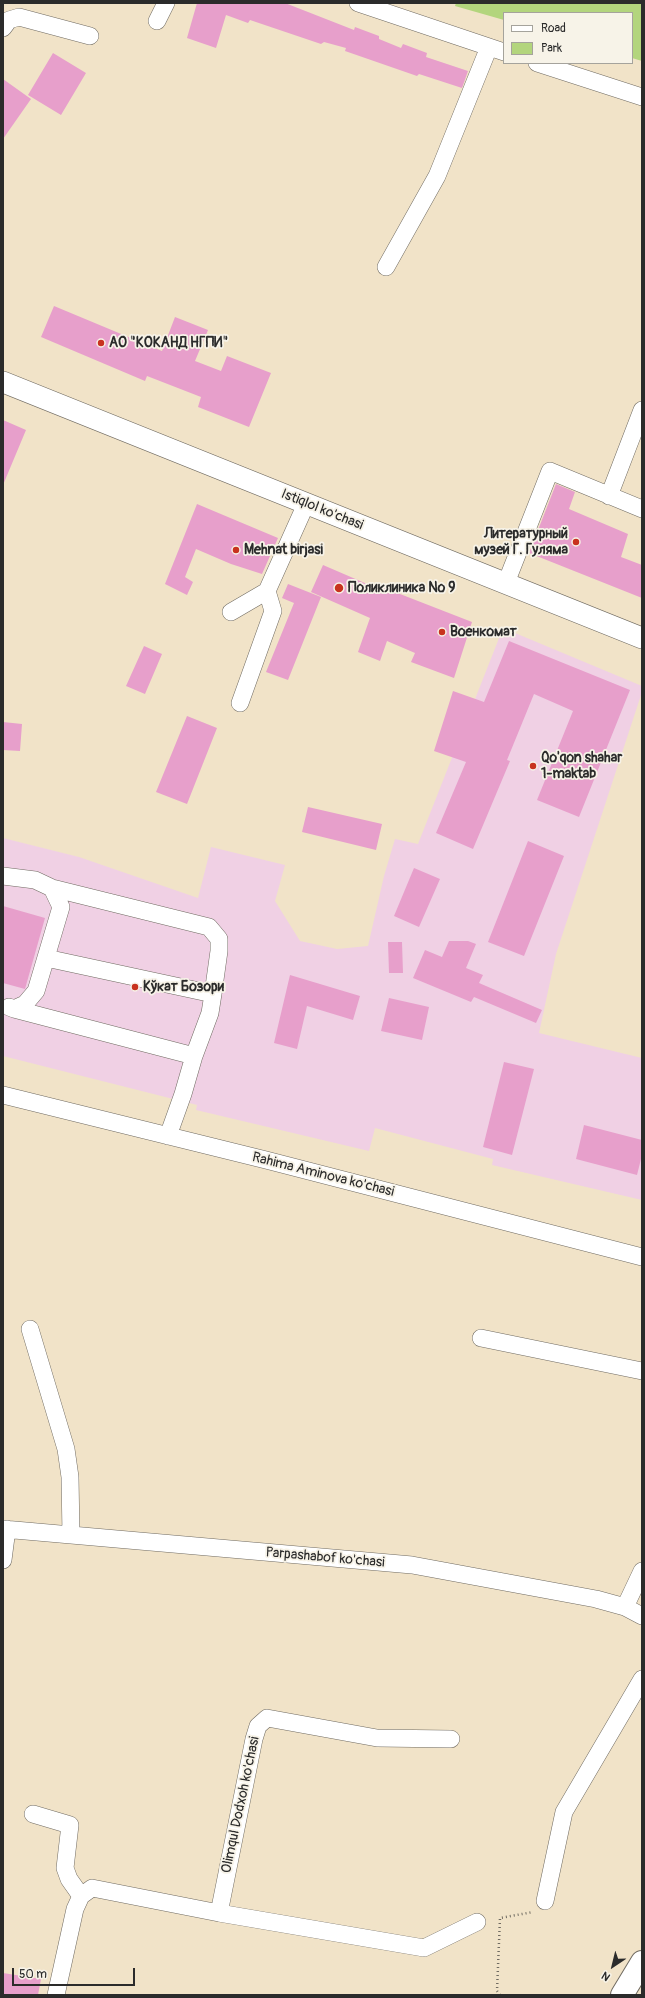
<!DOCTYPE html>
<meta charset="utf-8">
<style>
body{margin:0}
#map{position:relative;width:645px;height:1998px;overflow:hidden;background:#f1e3c8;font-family:Pangolin,sans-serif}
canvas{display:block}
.frame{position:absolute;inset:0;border:4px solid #2b2b2b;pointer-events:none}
.legend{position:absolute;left:503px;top:12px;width:130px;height:52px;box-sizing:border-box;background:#f7f3e8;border:1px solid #a5a39c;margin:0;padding:5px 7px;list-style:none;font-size:12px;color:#2b2b2b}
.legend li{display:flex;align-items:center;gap:8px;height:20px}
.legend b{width:20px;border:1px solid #a5a39c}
.north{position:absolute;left:593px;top:1946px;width:40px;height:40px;-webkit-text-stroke:3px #f7f3e8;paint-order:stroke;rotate:215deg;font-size:11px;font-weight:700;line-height:16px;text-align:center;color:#2b2b2b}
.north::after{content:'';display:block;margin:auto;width:14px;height:18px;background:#2b2b2b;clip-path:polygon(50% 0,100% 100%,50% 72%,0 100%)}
.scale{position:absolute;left:12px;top:1968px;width:123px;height:18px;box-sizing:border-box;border:2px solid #2b2b2b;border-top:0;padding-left:5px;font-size:12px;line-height:14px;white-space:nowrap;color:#2b2b2b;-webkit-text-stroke:3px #f7f3e8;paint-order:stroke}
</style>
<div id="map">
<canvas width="645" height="1998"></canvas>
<div class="frame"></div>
<ul class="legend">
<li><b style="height:5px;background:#fff"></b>Road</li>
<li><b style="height:11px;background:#b3d57d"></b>Park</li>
</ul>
<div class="north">N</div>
<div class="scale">50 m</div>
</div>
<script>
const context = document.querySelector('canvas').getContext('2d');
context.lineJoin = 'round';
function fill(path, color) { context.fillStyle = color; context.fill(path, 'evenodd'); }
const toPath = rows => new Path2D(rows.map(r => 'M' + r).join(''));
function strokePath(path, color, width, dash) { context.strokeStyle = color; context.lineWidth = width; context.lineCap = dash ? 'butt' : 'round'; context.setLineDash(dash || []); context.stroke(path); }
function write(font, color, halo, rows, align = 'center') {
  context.font = font + ' Pangolin,sans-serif'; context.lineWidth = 3.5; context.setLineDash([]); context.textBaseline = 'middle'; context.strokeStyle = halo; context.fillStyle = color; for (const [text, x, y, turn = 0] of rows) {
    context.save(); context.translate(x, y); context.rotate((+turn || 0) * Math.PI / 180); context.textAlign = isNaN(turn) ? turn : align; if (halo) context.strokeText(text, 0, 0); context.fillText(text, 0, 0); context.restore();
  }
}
const built = toPath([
 [503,628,642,686,642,692,556,954,539,1033,642,1058,642,1200,492,1165,493,1159,375,1128,369,1151,196,1110,197,1105,3,1056,3,838,79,857,198,898,211,847,285,865,275,901,300,941,337,949,368,946,384,876,395,839,418,844]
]);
const green = toPath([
 [456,3,642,3,642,61,632,58,632,13,504,13,504,20,455,6]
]);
const building = toPath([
 [197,3,285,3,354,30,355,27,379,36,379,39,401,48,403,44,427,53,426,57,468,71,462,88,419,74,417,76,345,51,346,48,324,42,321,44,250,20,248,23,226,15,216,48,187,38],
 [53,53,86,73,61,115,28,95],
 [3,79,31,99,3,139],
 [54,306,162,351,175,317,208,330,195,361,221,371,227,356,271,373,249,427,198,407,201,397,147,376,145,381,41,337],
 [3,420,26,430,3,485],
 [556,484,575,492,569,509,628,534,621,557,642,565,642,598,529,553],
 [197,504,278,538,262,574,231,564,196,549,185,577,193,582,187,595,165,584],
 [323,565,381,590,382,587,472,622,454,678,411,662,415,653,387,641,380,661,358,652,370,618,311,592],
 [288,584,321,597,288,680,266,672,294,603,282,598],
 [509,641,630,690,579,817,537,800,573,711,534,694,507,760,510,761,473,849,436,833,466,762,434,751,453,691,484,702],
 [144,646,162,654,145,694,126,686],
 [187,716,217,728,187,804,156,792],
 [3,722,22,724,20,751,3,750],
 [308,807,382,824,376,850,302,832],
 [528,841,564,856,524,956,488,942],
 [414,868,440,879,419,927,394,916],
 [3,906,45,918,25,989,3,983],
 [449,941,468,941,476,944,466,968,483,975,479,983,542,1010,536,1023,474,997,471,1002,413,978,425,950,442,957],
 [388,942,402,942,403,973,389,973],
 [290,975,360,996,353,1020,307,1006,297,1049,274,1043],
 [389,998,429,1007,422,1040,381,1031],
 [504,1062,534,1069,512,1155,483,1147],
 [584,1125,642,1140,642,1155,637,1175,576,1159],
 [3,1973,41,1979,38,1995,3,1995]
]);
const path = toPath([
 [500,1995,497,1991,500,1918,533,1912]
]);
const minor = toPath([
 [358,3,504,52],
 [157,21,166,3],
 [3,28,9,20,19,17,90,36],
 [537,63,642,97],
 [386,267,437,176,489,47],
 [609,496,642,410],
 [506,583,550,471,642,509],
 [231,612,267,591,306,504],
 [240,703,273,611,267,591],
 [3,876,35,880,52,888,61,907,36,991,25,1004,14,1009,9,1007],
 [52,888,209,927,219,939,219,951,213,994],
 [46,958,213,994,210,1013,194,1056],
 [14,1009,194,1056,183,1094,168,1136],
 [3,1095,266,1160,642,1257],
 [30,1329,66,1449,70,1477,71,1535],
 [481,1338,642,1371],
 [3,1529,412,1565,596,1599,625,1607,642,1616],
 [3,1560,7,1529],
 [625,1607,642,1571],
 [33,1814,70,1825,65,1868,69,1879,81,1896],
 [545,1901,564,1812,642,1679],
 [219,1913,254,1739,258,1726,267,1718,377,1738,451,1739],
 [56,1995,75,1909,81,1896,92,1888,219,1913,424,1948,477,1922]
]);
const major = toPath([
 [3,382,642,638]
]);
const highway = toPath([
 [622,1995,642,1962]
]);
const markers = [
 [101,343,4,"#c8321e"],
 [576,542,4,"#c8321e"],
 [236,550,4,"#c8321e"],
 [339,588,5,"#c8321e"],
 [442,632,4,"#c8321e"],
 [533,766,4,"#c8321e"],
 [135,987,4,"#c8321e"]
];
const poiNames = [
 ["АО \"КОКАНД НГПИ\"",109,343],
 ["Литературный",568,534,"right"],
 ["музей Г. Гуляма",568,550,"right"],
 ["Mehnat birjasi",244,550],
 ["Поликлиника № 9",348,588],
 ["Военкомат",450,632],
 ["Qo'qon shahar",541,758],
 ["1-maktab",541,774],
 ["Кўкат Бозори",143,987]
];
const streetNames = [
 ["Istiqlol ko'chasi",322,510,22],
 ["Rahima Aminova ko'chasi",323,1175,14],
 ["Parpashabof ko'chasi",325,1558,5],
 ["Olimqul Dodxoh ko'chasi",241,1805,-78]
];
fill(built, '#f0d0e4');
fill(green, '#b3d57d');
fill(building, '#e79fcb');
strokePath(minor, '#706b62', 18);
strokePath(major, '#706b62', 22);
strokePath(highway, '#706b62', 24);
strokePath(path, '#706b62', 2.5, [1, 3]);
strokePath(minor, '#fff', 17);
strokePath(major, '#fff', 21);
strokePath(highway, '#fff', 22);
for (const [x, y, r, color] of markers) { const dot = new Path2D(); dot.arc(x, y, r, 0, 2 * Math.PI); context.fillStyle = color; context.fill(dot); strokePath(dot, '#f7f3e8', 1.5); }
write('bold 14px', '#2b2b2b', '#f7f3e8', poiNames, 'left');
write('14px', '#2b2b2b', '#f7f3e8', streetNames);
</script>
